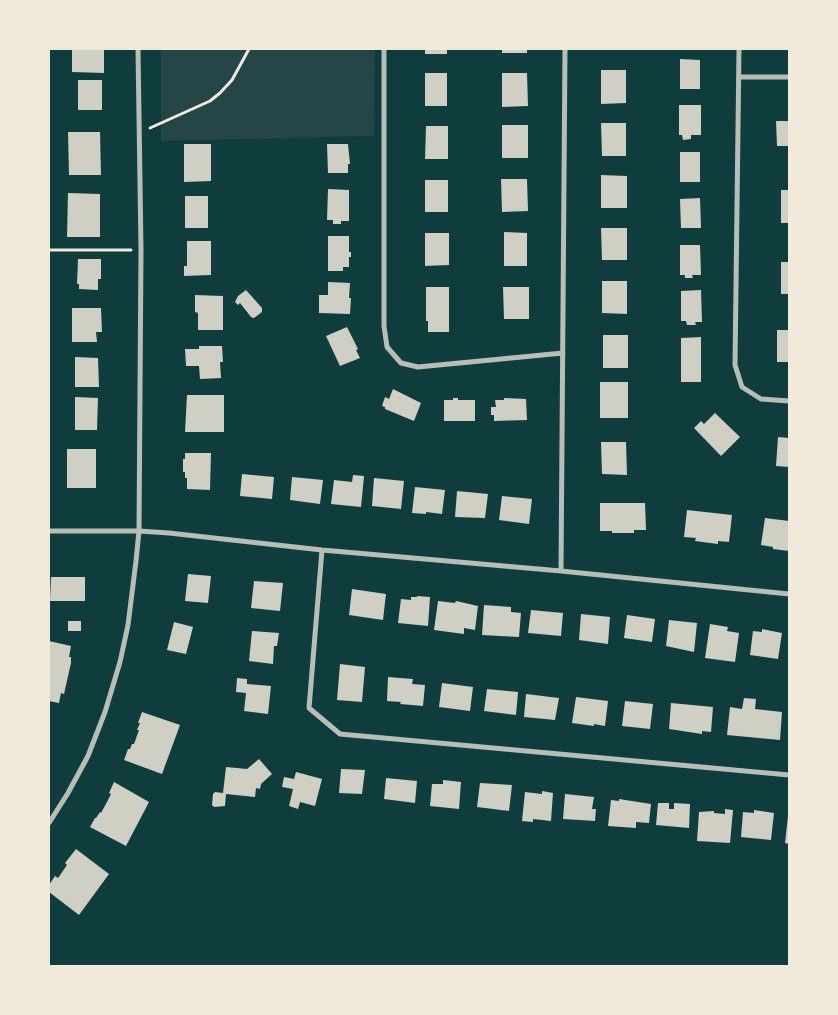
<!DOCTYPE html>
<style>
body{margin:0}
#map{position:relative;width:838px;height:1015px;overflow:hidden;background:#0f3d3e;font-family:Inter,sans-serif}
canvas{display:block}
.frame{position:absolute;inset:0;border:50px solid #f1e9da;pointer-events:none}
</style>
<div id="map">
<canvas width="838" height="1015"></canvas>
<div class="frame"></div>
</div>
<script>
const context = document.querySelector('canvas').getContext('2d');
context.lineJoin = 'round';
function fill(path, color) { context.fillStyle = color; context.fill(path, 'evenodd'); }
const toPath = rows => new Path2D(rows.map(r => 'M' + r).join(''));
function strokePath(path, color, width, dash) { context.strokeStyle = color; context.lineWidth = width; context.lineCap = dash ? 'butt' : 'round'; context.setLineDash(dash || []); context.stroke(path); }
const green = toPath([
 [161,49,375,49,374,136,161,141]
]);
const building = toPath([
 [72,49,104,49,104,73,72,72],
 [425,49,447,49,447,54,425,54],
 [502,49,527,49,527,53,502,53],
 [680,59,700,60,700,89,680,89],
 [601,70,626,70,626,103,601,104],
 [425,73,447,73,447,106,425,106],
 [502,73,527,73,528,106,502,107],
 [78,80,102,80,102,110,78,110],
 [679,105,701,105,701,135,691,135,691,139,683,140,682,135,679,135],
 [776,121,789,121,789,146,777,146],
 [601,123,626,123,626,156,602,156],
 [502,125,528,125,528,158,502,158],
 [426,126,448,126,448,159,425,159],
 [68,132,100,132,101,175,69,175],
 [184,144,211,144,211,181,184,182],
 [327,144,348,144,350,164,348,164,348,173,328,173],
 [680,152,700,152,700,182,680,182],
 [601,175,627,176,627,208,601,208],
 [501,179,527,179,528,211,502,212],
 [425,180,448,180,448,212,425,212],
 [328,189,349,190,349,221,341,221,341,224,333,224,333,220,327,220],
 [781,190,789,190,789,223,781,223],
 [68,193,100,194,100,237,67,237],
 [185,196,208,196,208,228,185,228],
 [700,198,701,228,681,228,680,199],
 [601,228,627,228,627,260,602,260],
 [504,232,527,233,527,266,504,266],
 [425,233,449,233,449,265,425,266],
 [328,236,349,236,349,252,351,252,351,257,349,257,349,267,343,267,343,271,328,271],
 [187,241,211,241,211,275,184,276,184,266,187,266],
 [680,245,700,245,701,275,692,275,693,278,685,278,685,275,680,275],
 [78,259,101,259,101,279,98,279,98,290,79,289,79,284,77,284],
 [781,262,789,262,789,294,781,294],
 [602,281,627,281,627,314,602,313],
 [328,282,350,283,349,298,351,298,350,314,319,313,319,295,328,295],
 [426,287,449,287,449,332,428,332,428,321,426,321],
 [503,287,529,287,529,319,504,319],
 [246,290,262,308,262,312,254,318,251,317,240,303,238,305,235,302,238,296],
 [701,290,702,322,695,322,696,325,687,325,686,321,681,321,681,291],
 [195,295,223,296,223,330,198,330,198,313,195,312],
 [72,308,101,308,102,332,96,332,97,342,72,342],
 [347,327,358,349,356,350,360,358,340,366,326,336],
 [777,330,789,330,789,362,777,362],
 [603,335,628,335,628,368,603,368],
 [701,337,701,382,681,382,681,338],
 [199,346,222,346,223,362,220,362,221,378,200,379,199,366,186,366,185,349,199,349],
 [75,357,98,358,99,387,75,387],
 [600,382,628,382,628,418,600,418],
 [393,389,421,403,414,421,385,409,385,407,382,406,385,397,389,399],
 [187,395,224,395,224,432,185,432],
 [75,397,98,398,97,430,75,430],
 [453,398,458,398,458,400,475,400,475,421,444,421,444,400,453,400],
 [504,398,526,399,527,420,494,421,494,415,491,415,491,407,496,407,495,400,504,400],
 [715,413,740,437,721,456,694,428,701,421,704,424],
 [778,437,789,438,789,467,776,466],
 [601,442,626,442,627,475,602,474],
 [67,449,96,449,96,488,67,488],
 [185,453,211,453,210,490,187,489,187,478,185,478,185,472,183,472,183,459,185,459],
 [242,474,274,477,272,499,240,496],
 [353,475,364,476,361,507,331,504,334,480,352,482],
 [292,477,323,480,320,504,290,500],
 [374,478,404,481,401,509,372,506],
 [415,487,445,490,442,514,426,512,426,514,412,513],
 [457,491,488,494,485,518,455,517],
 [502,496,532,499,529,524,499,520],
 [600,503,645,503,646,530,634,530,634,533,612,533,612,531,600,531],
 [687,510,732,515,729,542,718,541,718,544,695,541,696,538,684,537],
 [765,518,789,521,789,551,773,549,773,547,761,545],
 [188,574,211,576,208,603,185,601],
 [51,577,85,577,85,601,50,601],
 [254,581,283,583,280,611,251,608],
 [352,589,386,594,383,620,349,615],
 [417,596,430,597,428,626,398,623,401,599,411,600,411,597,417,597],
 [438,601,455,603,456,601,478,606,475,630,464,628,464,634,434,630],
 [484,605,511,607,511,612,521,613,519,637,482,635],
 [531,610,563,613,561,636,528,633],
 [581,614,610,617,608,644,579,640],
 [627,615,655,619,652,642,624,638],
 [669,620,697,623,694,652,666,646],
 [68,621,81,621,81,631,68,631],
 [174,622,193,627,186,654,167,650],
 [710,624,728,627,727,631,739,633,735,662,705,658],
 [762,629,782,633,778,659,750,655,753,631,762,632],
 [252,631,279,633,277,646,274,646,273,664,249,661],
 [49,641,71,646,69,657,71,657,71,663,64,694,61,693,59,703,49,701],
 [340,664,365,667,362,702,337,700],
 [388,677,413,679,412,684,425,685,423,706,400,704,401,702,387,701],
 [237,678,247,679,247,684,271,686,268,714,244,711,246,693,236,692],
 [442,683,473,687,470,711,439,707],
 [487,689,518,692,516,715,484,711],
 [526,694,559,698,555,720,524,717],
 [576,697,608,701,605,726,594,724,594,726,572,723],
 [744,698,756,699,755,709,782,712,780,740,727,735,730,707,742,709],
 [625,701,653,704,650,729,622,726],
 [671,703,713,707,711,732,702,731,702,734,669,729],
 [142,712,180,725,162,774,124,760,128,749,130,749,132,744,134,744,139,730,137,730,140,723,138,723],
 [259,759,272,774,261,784,260,789,256,788,255,797,226,794,225,806,214,807,212,805,213,794,215,792,223,793,226,767,247,769],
 [341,769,365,770,362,794,339,793],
 [296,772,322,779,315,806,300,802,298,809,289,806,293,789,282,787,284,777,294,779],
 [386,778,417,781,415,803,384,799],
 [443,780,461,782,459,809,430,806,432,784,443,784],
 [114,782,149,802,126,846,90,827,95,818,96,818,100,812,101,813,108,800,111,794,109,793],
 [480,783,512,785,509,811,477,807],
 [542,791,553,793,551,821,533,819,533,822,522,821,525,792,542,794],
 [565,794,594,797,592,809,596,809,595,821,563,819],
 [619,799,651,804,649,823,636,822,636,828,608,826,611,800,619,801],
 [658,803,669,803,669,809,674,809,674,803,690,804,689,828,656,825],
 [725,809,733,810,730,843,697,841,699,812,714,811,714,813,725,814],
 [754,810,774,813,771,840,741,837,743,812,754,813],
 [788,816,789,816,789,844,785,843],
 [76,849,109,874,79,915,49,892,49,885,55,876,58,878,67,865,65,863]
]);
const path = toPath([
 [150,128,210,101,220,93,232,80,249,49],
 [49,250,131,250]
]);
const minor = toPath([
 [384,49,384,326,387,347,401,363,418,367,563,353],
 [739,49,735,365,742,387,761,399,789,401],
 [739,77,789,77],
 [49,531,139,531,169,533,322,550,561,571,789,594],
 [322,550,309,708,340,734,789,775],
 [561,571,565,49],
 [49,823,68,793,88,756,105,712,120,662,128,625,136,561,139,531,141,250,138,49]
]);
fill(green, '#244646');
fill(building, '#cfcfc3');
strokePath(path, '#f1e9da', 3);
strokePath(minor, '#b8beb3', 5);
</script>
